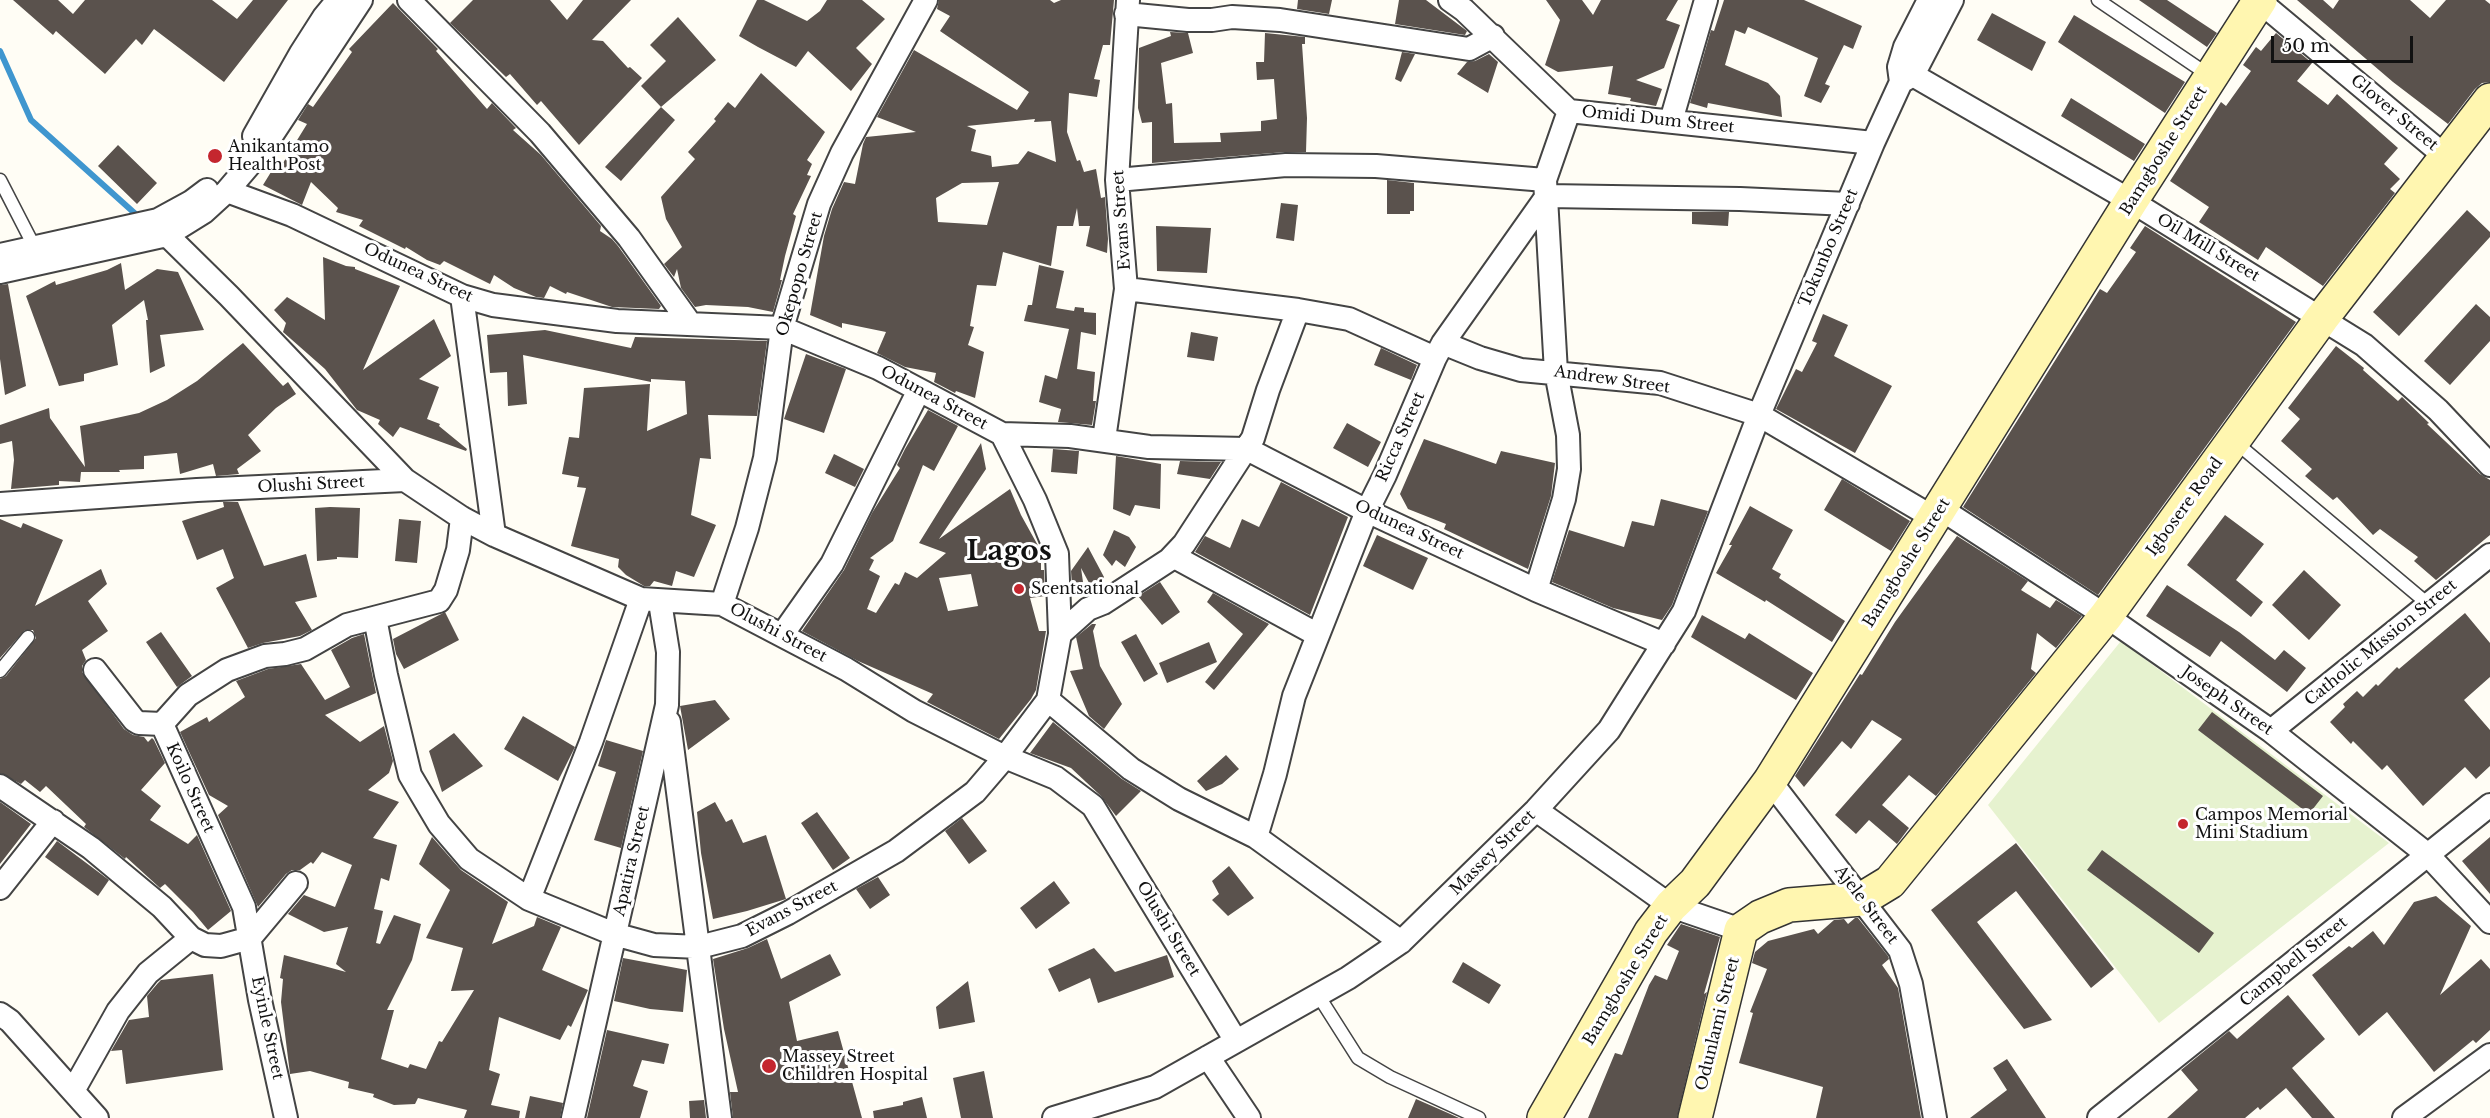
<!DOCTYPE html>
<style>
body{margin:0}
#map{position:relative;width:2490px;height:1118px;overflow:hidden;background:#fffdf5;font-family:"Libre Baskerville",serif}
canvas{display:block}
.scale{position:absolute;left:2271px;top:36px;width:142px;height:27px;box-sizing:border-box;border:3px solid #111;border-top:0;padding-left:8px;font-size:18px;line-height:21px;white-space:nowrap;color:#111;-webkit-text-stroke:4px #fff;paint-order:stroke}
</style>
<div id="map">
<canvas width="2490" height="1118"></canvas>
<div class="scale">50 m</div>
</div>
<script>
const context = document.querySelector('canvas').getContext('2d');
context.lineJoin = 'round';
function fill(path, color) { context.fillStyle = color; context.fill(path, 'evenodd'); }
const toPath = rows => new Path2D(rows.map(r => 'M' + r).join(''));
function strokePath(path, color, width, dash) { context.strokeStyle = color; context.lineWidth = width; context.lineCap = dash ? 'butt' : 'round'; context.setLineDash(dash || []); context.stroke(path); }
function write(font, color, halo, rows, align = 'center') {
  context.font = font + ' "Libre Baskerville",serif'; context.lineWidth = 6; context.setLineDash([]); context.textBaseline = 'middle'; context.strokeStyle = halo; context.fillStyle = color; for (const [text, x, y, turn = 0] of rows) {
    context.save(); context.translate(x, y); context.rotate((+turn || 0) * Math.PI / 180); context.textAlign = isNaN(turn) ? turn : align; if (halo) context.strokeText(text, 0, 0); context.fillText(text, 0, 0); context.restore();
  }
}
const pitch = toPath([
 [2121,641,2389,843,2159,1023,1988,805]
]);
const stream = toPath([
 [0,51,31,120,140,218]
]);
const building = toPath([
 [13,0,58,0,73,14,85,0,212,0,237,19,253,0,288,0,224,82,154,29,142,45,136,39,105,74,56,31,53,35],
 [473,0,550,0,567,20,583,0,631,0,592,40,603,41,628,68,630,67,642,78,579,145,541,101,537,105,510,74,506,77,450,23],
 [757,0,764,0,807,21,820,11,827,0,862,0,885,19,856,48,872,64,851,91,808,51,796,67,758,47,739,36],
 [939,0,1050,0,1054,3,1061,0,1114,0,1110,45,1103,45,1094,79,1100,80,1097,97,1069,93,1067,132,1077,161,1080,160,1084,172,1096,169,1101,198,1105,197,1108,239,1107,253,1086,246,1090,226,1079,226,1077,208,1073,226,1057,226,1051,266,1003,252,996,286,977,285,970,326,974,327,968,345,984,352,975,398,956,391,955,393,934,382,936,373,905,367,877,353,886,332,842,323,842,328,810,315,824,236,832,209,844,182,855,184,863,144,866,137,916,132,877,117,914,50,1017,110,1029,92,940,31,950,16,937,9],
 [1035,119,1034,122,1051,121,1056,162,1028,151,1018,164,992,167,991,156,971,151,976,130,967,126],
 [999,182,987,225,938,222,936,198,962,183],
 [1298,0,1332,0,1329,14,1297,9],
 [1399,0,1426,0,1467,31,1465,35,1395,24],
 [1546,0,1582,0,1593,15,1601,0,1678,0,1666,20,1680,25,1664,68,1636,80,1662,89,1656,106,1630,101,1631,98,1608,94,1613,66,1558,72,1545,65,1560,20],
 [1724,0,1804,0,1862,26,1853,49,1844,45,1825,84,1830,86,1821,103,1804,96,1818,58,1748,27,1745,34,1735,30,1725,65,1768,83,1780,96,1782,117,1708,103,1707,108,1690,103,1711,30,1714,31],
 [2139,0,2167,0,2217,33,2207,47],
 [2297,0,2323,0,2333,9,2339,0,2410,0,2430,18,2446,0,2485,0,2490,4,2490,82,2482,83,2475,89,2448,124,2393,82],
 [393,3,435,46,438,49,436,51,487,109,492,103,516,128,513,130,541,155,601,226,600,231,612,239,618,246,661,306,659,309,612,307,567,292,566,294,550,286,544,298,536,297,514,288,494,275,490,284,444,261,440,265,427,260,406,247,405,249,359,226,363,220,336,212,338,208,311,182,302,205,263,185,279,159,283,163,307,124,298,120,308,104,313,107,352,52,349,49],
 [1992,13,2046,42,2032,71,1977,40],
 [2074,15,2185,82,2165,113,2058,42],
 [678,17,716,60,661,107,641,86,666,61,650,45],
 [1170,32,1188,33,1193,53,1161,63,1166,104,1172,103,1174,143,1221,142,1220,133,1261,131,1261,121,1277,119,1274,79,1257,80,1256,62,1264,62,1265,33,1305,37,1305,44,1302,44,1307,118,1306,152,1285,152,1152,163,1152,122,1142,123,1138,108,1139,48,1171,36],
 [2276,33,2312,63,2297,81,2328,105,2337,94,2398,148,2384,164,2400,179,2390,189,2395,193,2323,286,2266,247,2258,260,2199,222,2209,207,2170,181,2221,102,2226,106,2251,71,2243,65,2256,47,2261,51],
 [1402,52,1415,54,1401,82,1395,79],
 [1489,54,1498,62,1488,93,1457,74,1467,62,1475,61],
 [761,73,825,132,807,160,812,164,807,175,811,176,793,214,796,216,785,256,780,280,782,280,773,312,748,307,706,305,695,307,681,288,677,269,674,277,664,264,682,247,666,219,661,197,695,159,688,152,716,121,714,119,728,102,735,108],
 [2071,98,2145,144,2134,161,2061,116],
 [661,107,675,120,621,181,605,167],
 [118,145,157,183,137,204,98,166],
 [1387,180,1414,183,1414,211,1410,211,1410,214,1387,214],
 [1281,203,1298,205,1294,241,1276,238],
 [2467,210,2490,232,2490,237,2399,336,2373,312],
 [1692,212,1729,212,1728,226,1692,224],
 [1156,226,1211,228,1207,273,1157,271],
 [2145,226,2296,322,2098,595,1963,507,2100,289,2107,293,2136,252,2130,248],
 [323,257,346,266,355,267,355,269,400,286,363,370,434,319,451,356,419,379,439,387,427,419,440,424,439,426,467,449,466,451,400,427,393,437,378,424,380,420,357,410,325,369,283,332,286,323,274,310,287,297,325,320],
 [121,263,125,290,157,269,178,272,204,330,160,335,165,366,150,373,146,320,148,320,144,300,112,325,118,365,84,374,84,381,59,386,26,296,55,281,56,285,107,270],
 [1039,265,1064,271,1056,308,1074,311,1075,307,1084,308,1084,312,1096,313,1096,335,1081,332,1077,369,1095,372,1093,401,1096,401,1092,425,1058,422,1061,409,1039,402,1045,375,1057,379,1069,329,1024,321,1028,305,1032,305],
 [8,284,26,386,5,395,0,359,0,285],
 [2476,304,2490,317,2490,341,2450,385,2424,361],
 [1823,314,1848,325,1834,356,1892,386,1855,453,1776,409,1796,369,1802,372,1817,343,1812,341],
 [545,330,631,348,635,337,767,341,757,416,708,415,711,459,700,458,691,515,716,525,694,577,676,571,672,586,654,581,650,586,644,586,626,575,618,567,619,559,571,546,586,488,577,487,579,477,562,474,569,437,579,438,584,388,650,384,647,431,687,414,685,381,651,379,651,382,523,355,527,404,508,406,507,372,490,373,487,335],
 [1191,332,1218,337,1214,361,1187,357],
 [243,343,283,386,288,382,296,394,276,408,248,435,261,451,237,469,239,474,216,476,213,464,180,474,177,453,144,456,144,469,119,470,120,472,81,472,80,482,59,481,59,485,11,489,14,460,12,441,0,444,0,425,49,408,50,418,85,467,80,426,139,413,167,400,197,381],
 [2336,346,2364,368,2363,370,2398,401,2402,397,2429,423,2427,424,2480,474,2490,480,2490,535,2436,580,2414,561,2418,557,2380,529,2373,535,2337,497,2333,500,2305,476,2312,469,2281,441,2300,419,2288,408],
 [1381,348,1417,365,1411,380,1374,365],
 [806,354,846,369,824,433,784,419],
 [928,410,958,426,934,471,923,465,893,541,870,558,874,560,869,570,880,576,867,609,876,613,895,583,899,585,905,572,917,578,946,553,919,543,981,443,986,469,939,539,1010,489,1021,515,1041,551,1041,570,1044,570,1045,596,1030,598,1039,631,1046,631,1036,690,1031,699,999,739,927,702,933,694,858,661,802,631,844,570,872,513,900,468,897,465,905,449],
 [971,574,978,606,948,611,939,578],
 [1347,423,1381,442,1368,467,1333,448],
 [1424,439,1496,464,1501,451,1555,463,1551,496,1528,569,1444,529,1446,524,1408,509,1400,494],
 [1053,449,1079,451,1077,474,1051,472],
 [834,454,864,469,855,487,825,473],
 [1116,456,1161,464,1160,509,1135,505,1130,516,1113,509],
 [1180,461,1221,462,1210,479,1177,474],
 [1842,479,1910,521,1891,551,1824,510],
 [1281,482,1348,517,1310,615,1195,552,1205,536,1230,548,1242,519,1259,527],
 [1661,499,1708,511,1672,605,1662,620,1613,608,1552,582,1569,530,1624,547,1632,521,1654,526],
 [223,502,238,502,264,566,306,554,317,597,295,602,312,630,300,636,263,643,248,648,216,588,234,578,223,549,197,560,182,521,224,507],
 [1750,506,1793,530,1772,569,1781,574,1779,578,1845,621,1832,642,1766,600,1765,602,1716,573,1732,545,1729,545],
 [330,507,360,508,358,558,337,557,337,559,317,561,315,508],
 [2225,515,2264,544,2236,580,2263,602,2251,617,2187,565],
 [0,519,21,528,23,523,63,540,35,606,101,569,107,584,88,601,108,631,82,650,86,660,82,666,82,672,124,729,133,735,144,737,148,742,152,738,154,740,165,763,141,790,161,806,150,820,188,844,197,835,231,911,208,930,193,912,165,884,160,888,126,857,125,859,84,827,86,824,46,786,40,792,25,780,21,784,0,773,0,679,6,676,36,638,33,630,25,630,0,658],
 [399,519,421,521,417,563,395,561],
 [1114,530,1129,537,1136,547,1125,567,1116,560,1112,566,1103,555],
 [1377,535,1428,558,1413,590,1363,566],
 [1957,536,2028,581,2021,590,2050,608,2056,600,2082,616,2056,648,2037,633,2031,669,2036,673,1936,796,1909,775,1882,805,1909,828,1897,844,1869,820,1856,834,1835,815,1902,739,1872,720,1851,749,1842,741,1804,787,1795,776,1860,674,1862,675,1895,622],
 [1088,547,1104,577,1094,592,1081,568,1085,596,1072,586,1071,571],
 [2304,570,2341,605,2309,640,2272,605],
 [1160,582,1180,612,1162,625,1138,596],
 [2167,585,2239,632,2275,660,2284,650,2306,668,2287,692,2221,641,2210,657,2146,616],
 [1213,593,1269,624,1214,690,1205,682,1243,634,1207,602],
 [445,612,459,640,404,669,396,654,393,639],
 [2465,613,2490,643,2490,677,2464,700,2490,730,2490,766,2476,779,2465,767,2423,806,2387,765,2382,770,2353,741,2351,744,2330,722,2345,707,2343,704,2357,691,2363,697,2376,684,2378,686,2397,667,2399,669],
 [1702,615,1745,639,1749,633,1813,673,1796,700,1691,637],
 [1092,624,1096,624,1093,631,1100,666,1122,704,1104,729,1089,716,1070,671,1083,669,1076,637],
 [161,632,192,676,177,687,146,642],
 [364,634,376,693,325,715,360,742,384,726,393,761,389,773,368,790,399,802,373,838,397,845,389,881,381,878,374,909,383,911,376,943,380,944,394,915,421,924,412,960,387,1010,394,1010,381,1059,408,1068,410,1064,426,1069,439,1041,442,1042,474,990,451,991,463,948,426,938,450,890,419,864,432,837,461,870,508,902,492,944,534,926,537,917,561,927,542,970,588,990,571,1027,568,1025,560,1040,499,1017,489,1070,500,1074,491,1105,520,1111,519,1118,464,1118,467,1110,418,1098,415,1104,394,1105,373,1097,374,1094,348,1088,349,1082,310,1071,290,1074,281,1002,283,979,280,978,284,955,346,972,336,964,348,927,324,932,288,914,282,921,304,895,335,907,352,865,322,852,313,864,311,862,300,870,292,870,286,874,258,907,218,815,228,806,209,795,180,732,207,717,209,722,245,697,236,681,268,669,301,664,325,700,350,687,331,650,352,638],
 [1136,634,1158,674,1144,682,1121,642],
 [1209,642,1217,662,1167,683,1159,663],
 [715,700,730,719,688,750,680,706],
 [2212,712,2323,796,2309,814,2198,730],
 [523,716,575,747,558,781,504,749],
 [1053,722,1122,779,1141,791,1116,816,1101,796,1071,768,1030,753],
 [454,733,483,766,442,792,429,751],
 [606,740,643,751,621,848,594,840,616,772,598,766],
 [1226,755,1239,769,1222,784,1206,791,1197,781],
 [0,802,31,824,0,864],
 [715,802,726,822,732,819,743,843,766,835,786,899,747,911,713,919,701,853,697,812],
 [817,812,850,858,833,870,801,823],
 [962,818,987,851,969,864,945,831],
 [2490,837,2490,894,2462,861],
 [57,841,109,880,98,896,45,857],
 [2016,843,2114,969,2091,988,2016,891,1977,922,2052,1020,2024,1029,1931,910],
 [2102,850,2214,933,2199,953,2087,870],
 [1229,866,1254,898,1228,916,1212,900,1219,894,1212,881],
 [878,877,890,895,870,909,856,889],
 [1054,881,1070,903,1036,929,1020,908],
 [2436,896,2471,926,2440,995,2481,959,2490,969,2490,1030,2476,1043,2473,1040,2434,1072,2387,1012,2359,1036,2312,975,2349,946,2352,948,2373,931,2384,945,2414,902],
 [1855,918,1858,918,1888,956,1889,959,1882,965,1898,988,1921,1118,1816,1118,1823,1087,1739,1063,1753,1013,1750,1012,1767,969,1752,963,1755,952,1768,941,1814,929,1818,934,1834,920,1844,919,1848,924],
 [1681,924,1720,937,1704,994,1707,992,1677,1118,1588,1118,1615,1053,1622,1055,1649,985,1655,975,1667,980,1679,951,1667,945],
 [767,939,781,979,830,954,841,975,789,1002,797,1041,838,1031,862,1118,733,1118,730,1092,738,1092,724,1029,713,959,748,948],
 [1094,948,1115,972,1167,955,1174,977,1098,1003,1090,978,1059,992,1048,969],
 [623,958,687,970,683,1012,650,1009,614,1001],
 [1463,962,1501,985,1489,1004,1452,982],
 [213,974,223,1070,126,1084,122,1050,111,1051,129,1020,149,1017,147,996,158,983,161,980],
 [968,981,975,1022,939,1029,936,1007],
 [2288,995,2325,1039,2292,1068,2335,1118,2312,1118,2286,1088,2260,1110,2258,1107,2245,1118,2167,1118,2198,1090,2181,1070,2229,1031,2237,1039],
 [607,1030,669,1044,664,1064,642,1060,633,1086,648,1091,640,1118,587,1118],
 [2007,1059,2046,1118,1970,1118,2007,1090,1993,1068],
 [984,1071,993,1118,961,1118,953,1078],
 [530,1096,563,1103,560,1118,525,1118],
 [922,1097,927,1118,874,1118,873,1111,903,1105,903,1102],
 [1416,1099,1448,1113,1459,1118,1408,1118],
 [704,1100,706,1118,690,1118,689,1101]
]);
const lane = toPath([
 [2098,0,2210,76],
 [0,180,35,248],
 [2234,441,2428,604],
 [0,671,28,637],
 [1318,995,1358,1058,1390,1077,1479,1118]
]);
const street = toPath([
 [409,0,540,133,629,238,689,322],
 [1450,0,1464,10,1569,111,1873,143],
 [2258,0,2446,157],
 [1126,14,1188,20,1212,20,1232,17,1280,20,1469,49,1493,36],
 [1899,67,2131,201,2364,345,2438,410,2490,465],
 [1901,82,1913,75,1952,0],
 [1671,121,1706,0],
 [254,136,301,53,324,17,338,0],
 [1117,180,1286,165,1376,166,1545,180],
 [227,191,292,215,462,296,493,305,617,321,782,328,878,368,1002,434,1070,436,1149,447,1247,449,1367,511,1536,590,1664,644],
 [167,235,229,296,405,480,462,518,494,535,641,599,722,604,846,669,914,711,1005,757,1056,778,1093,806,1236,1041],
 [0,255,158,220,191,202,207,190],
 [0,272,167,235,204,212,227,191,262,150,361,0],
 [1126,289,1298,310,1349,319,1435,358],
 [462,296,494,535],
 [1443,343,1480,358,1521,370,1660,383,1759,415,1934,518],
 [1104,439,1126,289,1117,180,1128,0],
 [0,504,197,490,405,480],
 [1941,509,2106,616,2271,731,2428,855,2490,922],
 [1173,556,1318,635],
 [1536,590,1564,499,1569,469,1568,435,1556,372,1545,180,1569,111],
 [722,604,747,528,765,458,782,328,819,204,842,153,926,0],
 [375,618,386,675,410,775,439,824,469,859,529,899,614,934,654,945,699,947,742,936,788,913,896,851,975,792,1005,757,1048,700,1060,634,1057,554,1035,500,1002,434],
 [1060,634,1088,609,1103,603,1169,560,1184,544,1253,438,1268,390,1298,310],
 [782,635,832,564,919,390],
 [95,670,134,720,139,723,162,724,244,907,260,1000,286,1118],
 [1048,700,1131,769,1179,799,1256,837,1401,942],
 [669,722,720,1118],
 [162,724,188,695,227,670,265,656,285,654,305,649,347,625,439,601,446,590,458,550,462,518],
 [2271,731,2490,555],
 [1770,781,1900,950,1911,984,1935,1118],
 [0,786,91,848,162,907,191,938,205,945,221,946,250,938],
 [1536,810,1671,906,1741,930],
 [1256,837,1275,774,1294,696,1367,511,1385,475,1435,358,1443,343,1547,196,1740,199,1848,204],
 [0,888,53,821],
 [529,899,591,742,641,599],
 [250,938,296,883],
 [0,1014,10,1021,97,1118],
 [1208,1057,1249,1118],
 [73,1091,118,1011,148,973,191,938],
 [573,1118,667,705,668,652,660,602],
 [1054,1118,1155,1087,1348,978,1401,942,1536,810,1609,730,1684,611,1759,415,1873,143,1901,82,1899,67,1905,47,1929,0],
 [2099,1118,2490,805],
 [2404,1118,2490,1055]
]);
const secondary = toPath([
 [1544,1118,1651,932,1671,906,1695,883,1770,781,2131,201,2260,0],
 [1695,1118,1741,930,1760,917,1789,905,1862,899,1890,882,2106,616,2322,318,2490,100]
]);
const markers = [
 [215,156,8,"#c4262e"],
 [1019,589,6,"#c4262e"],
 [2183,824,6,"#c4262e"],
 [769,1066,8,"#c4262e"]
];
const streetNames = [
 ["Glover Street",2394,113,40],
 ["Omidi Dum Street",1658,120,6],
 ["Bamgboshe Street",2164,151,-58],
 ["Evans Street",1122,220,-94],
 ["Tokunbo Street",1829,248,-67],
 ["Oil Mill Street",2208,248,31],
 ["Odunea Street",418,273,25],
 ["Okepopo Street",800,274,-74],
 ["Andrew Street",1612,380,8],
 ["Odunea Street",934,398,28],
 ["Ricca Street",1401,437,-66],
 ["Olushi Street",311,485,-3],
 ["Igbosere Road",2185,507,-54],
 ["Odunea Street",1409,530,25],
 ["Bamgboshe Street",1907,563,-58],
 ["Olushi Street",778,633,28],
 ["Catholic Mission Street",2381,643,-39],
 ["Joseph Street",2227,701,35],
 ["Koilo Street",190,788,66],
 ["Massey Street",1493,853,-45],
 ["Apatira Street",632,861,-77],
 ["Ajele Street",1866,905,53],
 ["Evans Street",792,909,-28],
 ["Olushi Street",1168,929,59],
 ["Campbell Street",2294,962,-39],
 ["Bamgboshe Street",1626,980,-59],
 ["Odunlami Street",1718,1024,-76],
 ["Eyinle Street",267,1028,78]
];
const poiNames = [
 ["Anikantamo",228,147],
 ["Health Post",228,165],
 ["Scentsational",1031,589],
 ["Campos Memorial",2195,815],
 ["Mini Stadium",2195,833],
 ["Massey Street",782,1057],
 ["Children Hospital",782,1075]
];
const townNames = [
 ["Lagos",1009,552]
];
fill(pitch, '#e6f2cf');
strokePath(stream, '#3f96cf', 6);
fill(building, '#5a524d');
strokePath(lane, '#444', 15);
strokePath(street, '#444', 26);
strokePath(secondary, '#333', 36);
strokePath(lane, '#fff', 12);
strokePath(street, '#fff', 22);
strokePath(secondary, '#fff6b0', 33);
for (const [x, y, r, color] of markers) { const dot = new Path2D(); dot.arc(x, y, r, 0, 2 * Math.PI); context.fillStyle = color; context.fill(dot); strokePath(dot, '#fff', 2); }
write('16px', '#111', '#fff', streetNames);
write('16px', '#111', '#fff', poiNames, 'left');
write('bold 28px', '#111', '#fff', townNames);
</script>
